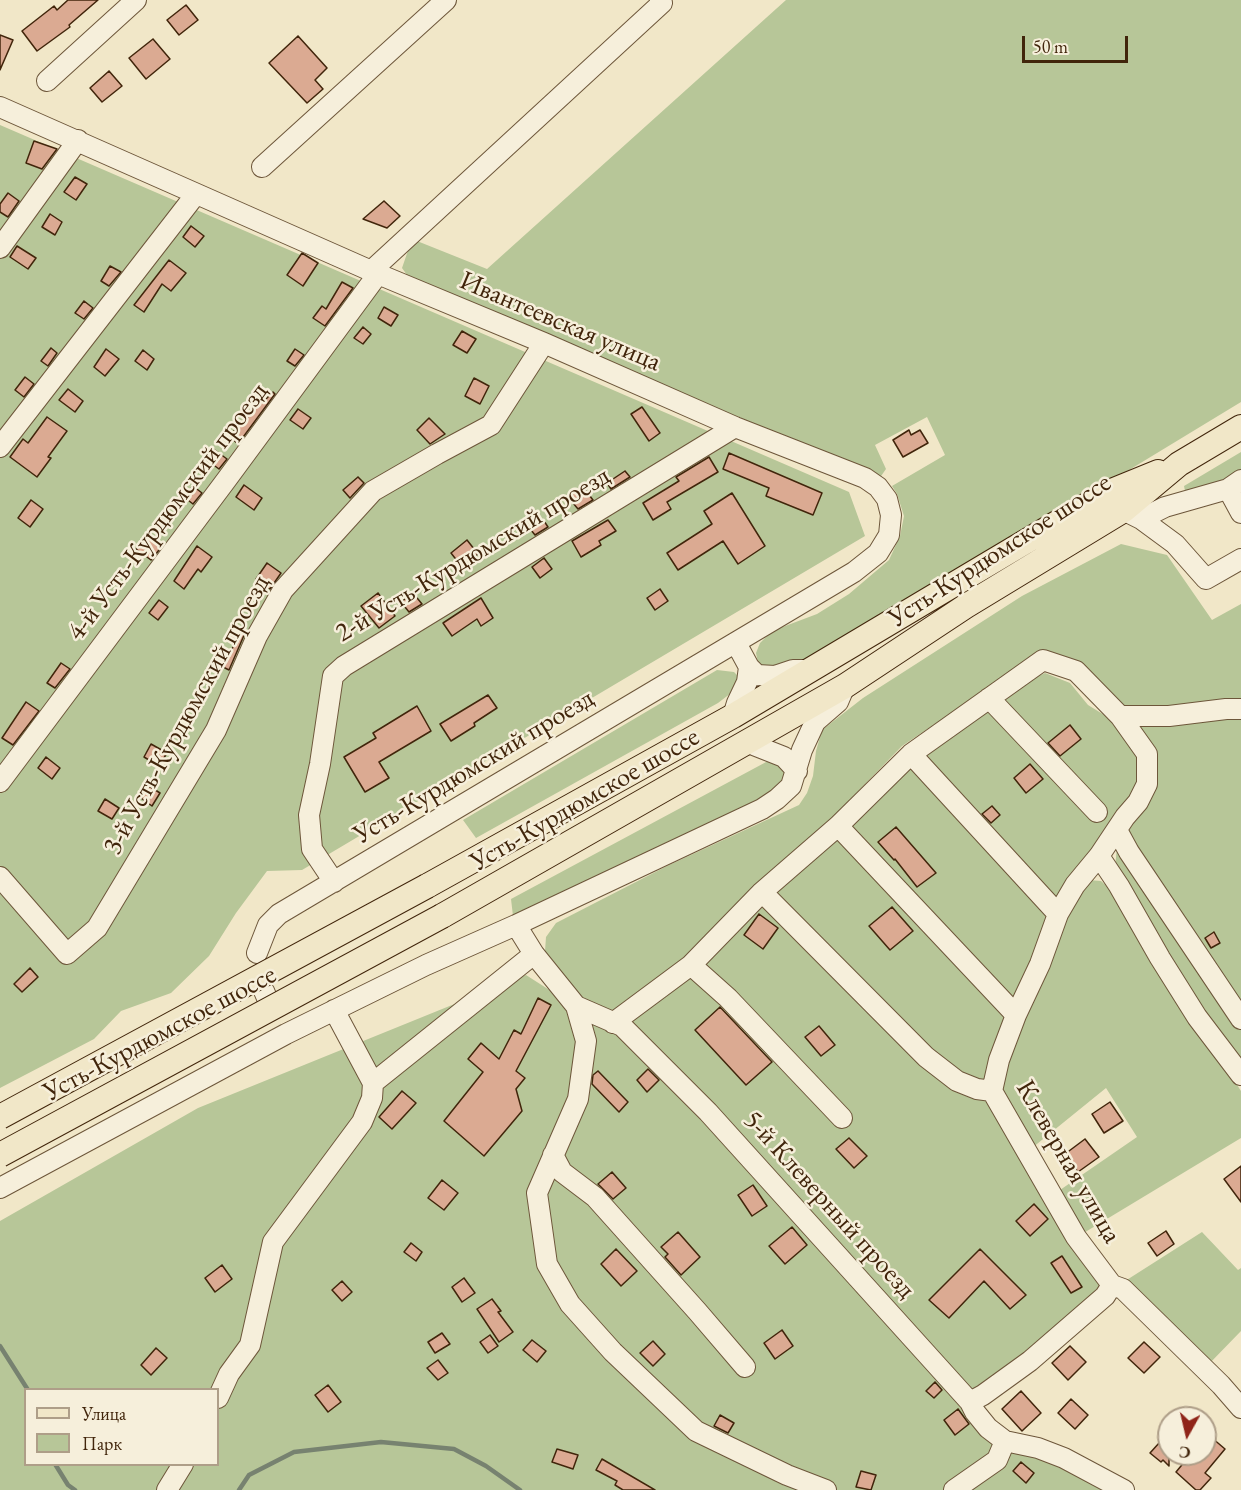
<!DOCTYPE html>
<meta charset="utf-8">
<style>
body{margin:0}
#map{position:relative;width:1241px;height:1490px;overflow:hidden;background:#f1e7c8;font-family:"EB Garamond",serif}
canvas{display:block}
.legend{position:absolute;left:24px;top:1388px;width:195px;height:78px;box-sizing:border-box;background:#f6efdb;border:2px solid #ae9e88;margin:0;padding:8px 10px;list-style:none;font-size:18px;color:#41250b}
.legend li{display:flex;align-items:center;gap:12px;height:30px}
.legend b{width:30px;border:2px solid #ae9e88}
.north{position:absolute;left:1157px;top:1406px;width:60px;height:60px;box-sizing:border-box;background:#f6efdb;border:2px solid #ae9e88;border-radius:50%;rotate:188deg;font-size:16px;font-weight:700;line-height:24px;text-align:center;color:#41250b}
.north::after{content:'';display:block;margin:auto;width:21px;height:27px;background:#8f2418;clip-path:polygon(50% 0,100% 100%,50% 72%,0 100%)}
.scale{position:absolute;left:1022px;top:36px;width:106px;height:27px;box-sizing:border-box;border:3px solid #41250b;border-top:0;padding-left:8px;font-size:18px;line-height:21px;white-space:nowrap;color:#41250b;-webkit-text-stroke:4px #f6efdb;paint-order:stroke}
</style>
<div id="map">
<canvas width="1241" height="1490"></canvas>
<ul class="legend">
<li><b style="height:8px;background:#f1e7c8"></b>Улица</li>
<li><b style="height:16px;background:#b7c698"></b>Парк</li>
</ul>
<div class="north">С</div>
<div class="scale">50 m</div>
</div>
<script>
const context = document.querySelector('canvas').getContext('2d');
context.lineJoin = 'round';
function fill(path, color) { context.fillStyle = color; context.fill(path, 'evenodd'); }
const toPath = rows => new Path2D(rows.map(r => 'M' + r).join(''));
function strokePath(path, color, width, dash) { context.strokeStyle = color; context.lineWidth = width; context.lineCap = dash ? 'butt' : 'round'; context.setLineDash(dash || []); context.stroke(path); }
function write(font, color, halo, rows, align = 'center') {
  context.font = font + ' "EB Garamond",serif'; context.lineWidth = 5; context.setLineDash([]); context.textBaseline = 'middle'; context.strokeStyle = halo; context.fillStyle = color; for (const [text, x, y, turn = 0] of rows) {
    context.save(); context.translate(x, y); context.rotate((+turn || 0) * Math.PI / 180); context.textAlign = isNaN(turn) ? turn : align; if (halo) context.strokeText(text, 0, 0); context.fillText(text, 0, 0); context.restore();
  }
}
const green = toPath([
 [786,0,1241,0,1241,402,1106,484,808,660,762,670,758,663,756,653,760,643,772,631,817,614,849,594,889,560,900,536,904,516,897,494,892,486,945,455,927,417,875,445,886,469,879,479,866,472,407,275,402,268,412,239,487,269],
 [0,125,849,492,865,536,302,870,267,871,236,913,209,956,171,993,121,1011,94,1039,0,1088],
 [1241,452,1241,475,1186,496,1184,486],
 [1121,544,1167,555,1212,620,1241,604,1241,701,1147,709,1125,706,1078,666,1041,653,902,746,833,817,686,960,619,1009,610,1011,583,1002,545,951,546,937,556,923,667,866,799,805,807,793,813,776,816,751,822,730,863,698,1022,596],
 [717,670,734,672,739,677,739,687,718,703,476,838,463,820],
 [1045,673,1070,683,1088,705,1114,721,1139,753,1140,782,1063,919,1088,880,1101,881,1111,890,1241,1091,1241,1138,1082,1234,1060,1190,1137,1137,1106,1088,1032,1148,1103,1283,1101,1294,965,1406,1035,1453,1111,1490,0,1490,0,1221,198,1108,526,975,615,1032,923,755,1013,688],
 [26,1390,218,1390,218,1464,26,1464],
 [1226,717,1241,718,1241,1068,1163,954,1115,868,1117,847,1142,806,1138,725],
 [777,760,786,771,785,779,760,802,515,919,513,916,511,899,768,761],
 [1202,1232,1238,1270,1241,1268,1241,1331,1208,1365,1122,1283]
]);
const stream = toPath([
 [0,1346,28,1390],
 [55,1464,68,1485,75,1490],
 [239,1490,249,1475,294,1452,381,1442,454,1449,486,1466,520,1490]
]);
const building = toPath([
 [68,0,98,0,69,25,70,27,37,51,22,31,54,6,57,10,68,0],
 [186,5,198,20,179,35,167,20,186,5],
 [0,35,13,40,0,70,0,35],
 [298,36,327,68,315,80,323,89,307,103,269,63,298,36],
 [153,39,170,59,146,79,129,58,153,39],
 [109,71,122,86,102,102,90,88,109,71],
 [34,141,57,149,42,169,26,163,34,141],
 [75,177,87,184,76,200,64,192,75,177],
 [8,193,19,201,8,217,0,212,0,204,8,193],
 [384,201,400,216,387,228,363,219,384,201],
 [50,214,62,222,55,235,42,227,50,214],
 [191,226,204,236,195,247,183,237,191,226],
 [17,246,36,258,28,269,10,257,17,246],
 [302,253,318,263,303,286,287,275,302,253],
 [169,260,186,273,171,291,162,284,144,312,134,305,169,260],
 [110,266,121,272,109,286,101,281,110,266],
 [342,282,353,288,325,326,313,318,322,306,326,309,342,282],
 [84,301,93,308,84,319,75,313,84,301],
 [384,307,398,315,391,326,378,318,384,307],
 [363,327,371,334,363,344,354,338,363,327],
 [462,331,476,339,467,353,453,345,462,331],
 [51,348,57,353,48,366,41,361,51,348],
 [106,349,119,359,105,376,94,367,106,349],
 [295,349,304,355,295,366,287,361,295,349],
 [143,350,154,359,147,370,135,361,143,350],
 [25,377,34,384,24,397,15,390,25,377],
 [474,378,489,386,480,404,465,396,474,378],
 [68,389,83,401,75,412,59,400,68,389],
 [273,392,275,394,238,444,229,436,252,413,250,412,261,397,265,400,273,392],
 [642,407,660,433,649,441,631,414,642,407],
 [298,409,311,418,303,429,290,420,298,409],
 [47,417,67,431,48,457,51,458,37,477,10,457,23,439,28,443,47,417],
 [429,418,445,434,430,444,417,430,429,418],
 [909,430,911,435,920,430,928,443,903,457,893,440,909,430],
 [212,448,227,459,219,469,204,458,212,448],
 [729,453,822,493,813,515,766,496,769,488,723,469,729,453],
 [709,457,718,472,667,502,671,509,653,520,643,503,679,481,676,477,709,457],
 [625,471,630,477,611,489,607,483,625,471],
 [358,477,364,483,350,498,343,490,358,477],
 [244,485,262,498,254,510,236,497,244,485],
 [193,486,202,493,193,504,184,497,193,486],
 [582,486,593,500,578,509,568,497,582,486],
 [732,493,765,546,738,564,723,541,678,570,667,553,712,524,704,511,732,493],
 [31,500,43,509,30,527,18,518,31,500],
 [608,520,616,531,599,541,601,545,581,557,572,541,608,520],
 [544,521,548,527,535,535,531,530,544,521],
 [147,534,163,545,151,560,136,549,147,534],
 [467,540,478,554,462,567,451,553,467,540],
 [197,546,212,557,201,572,198,569,184,589,174,581,197,546],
 [544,558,552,569,540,578,532,567,544,558],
 [267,563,281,573,270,589,256,579,267,563],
 [660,589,668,601,655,610,647,598,660,589],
 [378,593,395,616,379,628,361,606,378,593],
 [413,593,422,604,409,612,401,602,413,593],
 [481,598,493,618,481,626,477,619,452,636,443,623,481,598],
 [159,600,168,607,158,620,149,613,159,600],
 [232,626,245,633,229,670,223,667,235,643,226,638,232,626],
 [61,663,70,669,55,688,47,683,61,663],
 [488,695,497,708,474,723,475,726,451,741,440,724,488,695],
 [26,702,39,711,13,745,2,738,26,702],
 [417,706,431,731,379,762,389,778,365,792,344,757,376,738,373,733,417,706],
 [1070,725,1081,739,1060,756,1048,743,1070,725],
 [151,744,167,753,159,766,144,757,151,744],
 [46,757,60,768,52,779,38,768,46,757],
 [1030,764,1043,779,1026,793,1014,778,1030,764],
 [149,786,160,793,152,806,141,798,149,786],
 [105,799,119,808,112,819,98,811,105,799],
 [992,806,1000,815,991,823,982,814,992,806],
 [896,827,936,873,917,887,895,859,894,860,878,842,896,827],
 [892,907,913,931,890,950,869,926,892,907],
 [759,914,778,928,763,949,744,935,759,914],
 [1214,932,1220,943,1211,948,1205,938,1214,932],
 [30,968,38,977,22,992,14,984,30,968],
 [538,998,551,1005,516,1071,525,1078,516,1089,522,1111,484,1156,444,1121,483,1072,468,1059,481,1043,499,1059,514,1030,521,1034,538,998],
 [720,1007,772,1062,746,1085,695,1030,720,1007],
 [819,1026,835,1045,821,1056,805,1037,819,1026],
 [648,1069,659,1080,647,1092,637,1080,648,1069],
 [598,1071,628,1102,619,1112,592,1084,593,1075,598,1071],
 [402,1091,416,1103,392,1129,379,1117,402,1091],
 [1110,1102,1123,1121,1104,1133,1092,1114,1110,1102],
 [849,1138,867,1156,854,1168,836,1149,849,1138],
 [1085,1139,1099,1157,1078,1172,1065,1154,1085,1139],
 [1241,1166,1241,1202,1224,1179,1241,1166],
 [612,1172,626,1188,613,1199,598,1184,612,1172],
 [442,1180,458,1193,444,1210,428,1198,442,1180],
 [753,1185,767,1206,752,1216,738,1195,753,1185],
 [1034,1204,1048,1219,1030,1236,1016,1221,1034,1204],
 [792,1227,807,1245,785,1264,769,1246,792,1227],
 [1166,1231,1174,1244,1157,1256,1148,1243,1166,1231],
 [678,1232,700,1257,681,1275,665,1257,668,1254,661,1247,678,1232],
 [411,1243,422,1252,416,1261,404,1252,411,1243],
 [616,1249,637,1271,621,1286,601,1264,616,1249],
 [980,1249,1026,1295,1010,1309,984,1281,949,1318,929,1300,980,1249],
 [1062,1256,1082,1287,1071,1293,1051,1263,1062,1256],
 [222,1265,232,1279,215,1292,205,1278,222,1265],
 [464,1278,475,1293,462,1302,452,1287,464,1278],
 [342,1281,352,1292,342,1301,332,1290,342,1281],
 [492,1299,501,1311,498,1312,513,1332,499,1342,477,1309,492,1299],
 [782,1330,793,1346,775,1359,764,1343,782,1330],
 [442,1333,450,1344,435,1353,428,1342,442,1333],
 [490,1335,498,1346,488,1353,480,1342,490,1335],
 [532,1340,546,1351,537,1362,523,1350,532,1340],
 [653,1341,665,1354,653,1366,640,1353,653,1341],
 [1144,1342,1160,1357,1144,1373,1128,1358,1144,1342],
 [1070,1346,1086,1362,1068,1380,1052,1363,1070,1346],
 [156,1348,167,1358,151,1375,141,1365,156,1348],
 [438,1360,448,1373,438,1380,427,1368,438,1360],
 [935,1382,942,1390,934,1398,926,1391,935,1382],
 [328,1385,341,1402,328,1412,315,1395,328,1385],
 [1021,1391,1041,1413,1022,1431,1002,1409,1021,1391],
 [1071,1399,1088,1415,1075,1429,1058,1413,1071,1399],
 [958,1409,969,1424,955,1435,944,1420,958,1409],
 [720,1415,734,1423,728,1433,714,1426,720,1415],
 [1169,1432,1169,1466,1163,1460,1161,1462,1150,1453,1169,1432],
 [1205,1432,1225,1449,1205,1473,1211,1478,1200,1490,1196,1490,1176,1472,1191,1454,1205,1454,1205,1432],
 [557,1449,578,1455,573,1469,552,1462,557,1449],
 [602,1459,655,1490,623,1490,615,1485,617,1481,596,1470,602,1459],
 [1021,1462,1034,1473,1026,1483,1013,1471,1021,1462],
 [861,1471,876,1475,871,1490,856,1487,861,1471]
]);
const minor = toPath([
 [47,81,136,0],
 [0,107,378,274,544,343,735,427,865,478,878,487,887,499,891,515,889,535,878,553,854,572,279,914,268,925,257,953],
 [262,167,446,0],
 [0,248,78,140],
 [371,271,662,3,660,0],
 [0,447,196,194],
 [1228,489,1241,513],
 [1131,514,1141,519,1165,507,1228,489,1241,480],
 [1141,519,1175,544,1206,579,1241,559],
 [736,643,749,667,757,675,775,676,793,670,803,670],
 [989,698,1097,812],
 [733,716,737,703,747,682,749,667],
 [1120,716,1169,716,1226,709,1241,709],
 [746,742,784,757,797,771],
 [911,754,1058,914],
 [0,782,227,479,378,274],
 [838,826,1016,1015],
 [1117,830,1129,852,1241,1019],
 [1099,856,1119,886,1160,958,1197,1017,1241,1075],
 [0,877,67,954,97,928,216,730,257,636,283,590,373,491,437,454,491,425,544,343],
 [334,882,312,849,309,815,320,764,333,676,344,666,735,427],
 [762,892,926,1057,957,1081,977,1089,992,1091],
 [516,925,534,954,576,1006,622,1026,708,1112,970,1402,975,1412,988,1428,1005,1441,1038,1448,1064,1458,1124,1490],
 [691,965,728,998,842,1118],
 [264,991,267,998],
 [576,1006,586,1041,578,1099,537,1193,547,1264,570,1304,613,1352,696,1431,787,1475,826,1490],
 [613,1023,691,965,762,892,838,826,911,754,1043,660,1076,671,1120,716,1147,754,1147,784,1138,802,1125,817,1099,856,1075,885,1058,914,1040,964,1016,1015,999,1060,992,1091,1076,1237,1112,1285,1123,1289,1221,1385,1241,1408],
 [373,1083,534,954],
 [553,1155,562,1172,595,1197,697,1311,745,1367],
 [0,1188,286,1034,426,965,516,925,762,809,777,799,791,786,802,750,815,722,838,702,844,688],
 [218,1398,229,1374,250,1345,273,1242,362,1122,372,1098,373,1083,334,1010],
 [970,1402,983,1395,1030,1361,1105,1296,1112,1285],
 [167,1490,183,1464],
 [954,1490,997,1460,1005,1441]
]);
const major = toPath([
 [427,886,733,716,1109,492,1158,472],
 [442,916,845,686,966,606,1124,510,1179,464,1241,427]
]);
const majorBridge = toPath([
 [0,1117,427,886],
 [0,1155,442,916]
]);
const streetNames = [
 ["Ивантеевская улица",560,322,23],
 ["4-й Усть-Курдюмский проезд",168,512,-53],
 ["Усть-Курдюмское шоссе",1000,551,-33],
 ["2-й Усть-Курдюмский проезд",473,555,-31],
 ["3-й Усть-Курдюмский проезд",187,715,-61],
 ["Усть-Курдюмский проезд",474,767,-31],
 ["Усть-Курдюмское шоссе",585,800,-30],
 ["Усть-Курдюмское шоссе",160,1034,-28],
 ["Клеверная улица",1068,1162,60],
 ["5-й Клеверный проезд",829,1205,48]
];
fill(green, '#b7c698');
strokePath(stream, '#778270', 4.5);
fill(building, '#dbaa92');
strokePath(building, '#41250b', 1.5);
strokePath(minor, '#6d563a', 22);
strokePath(major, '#41250b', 26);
strokePath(minor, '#f6efdb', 20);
strokePath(major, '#f1e7c8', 24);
strokePath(majorBridge, '#41250b', 26, []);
strokePath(majorBridge, '#f1e7c8', 24);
write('27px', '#41250b', '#f6efdb', streetNames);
</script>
